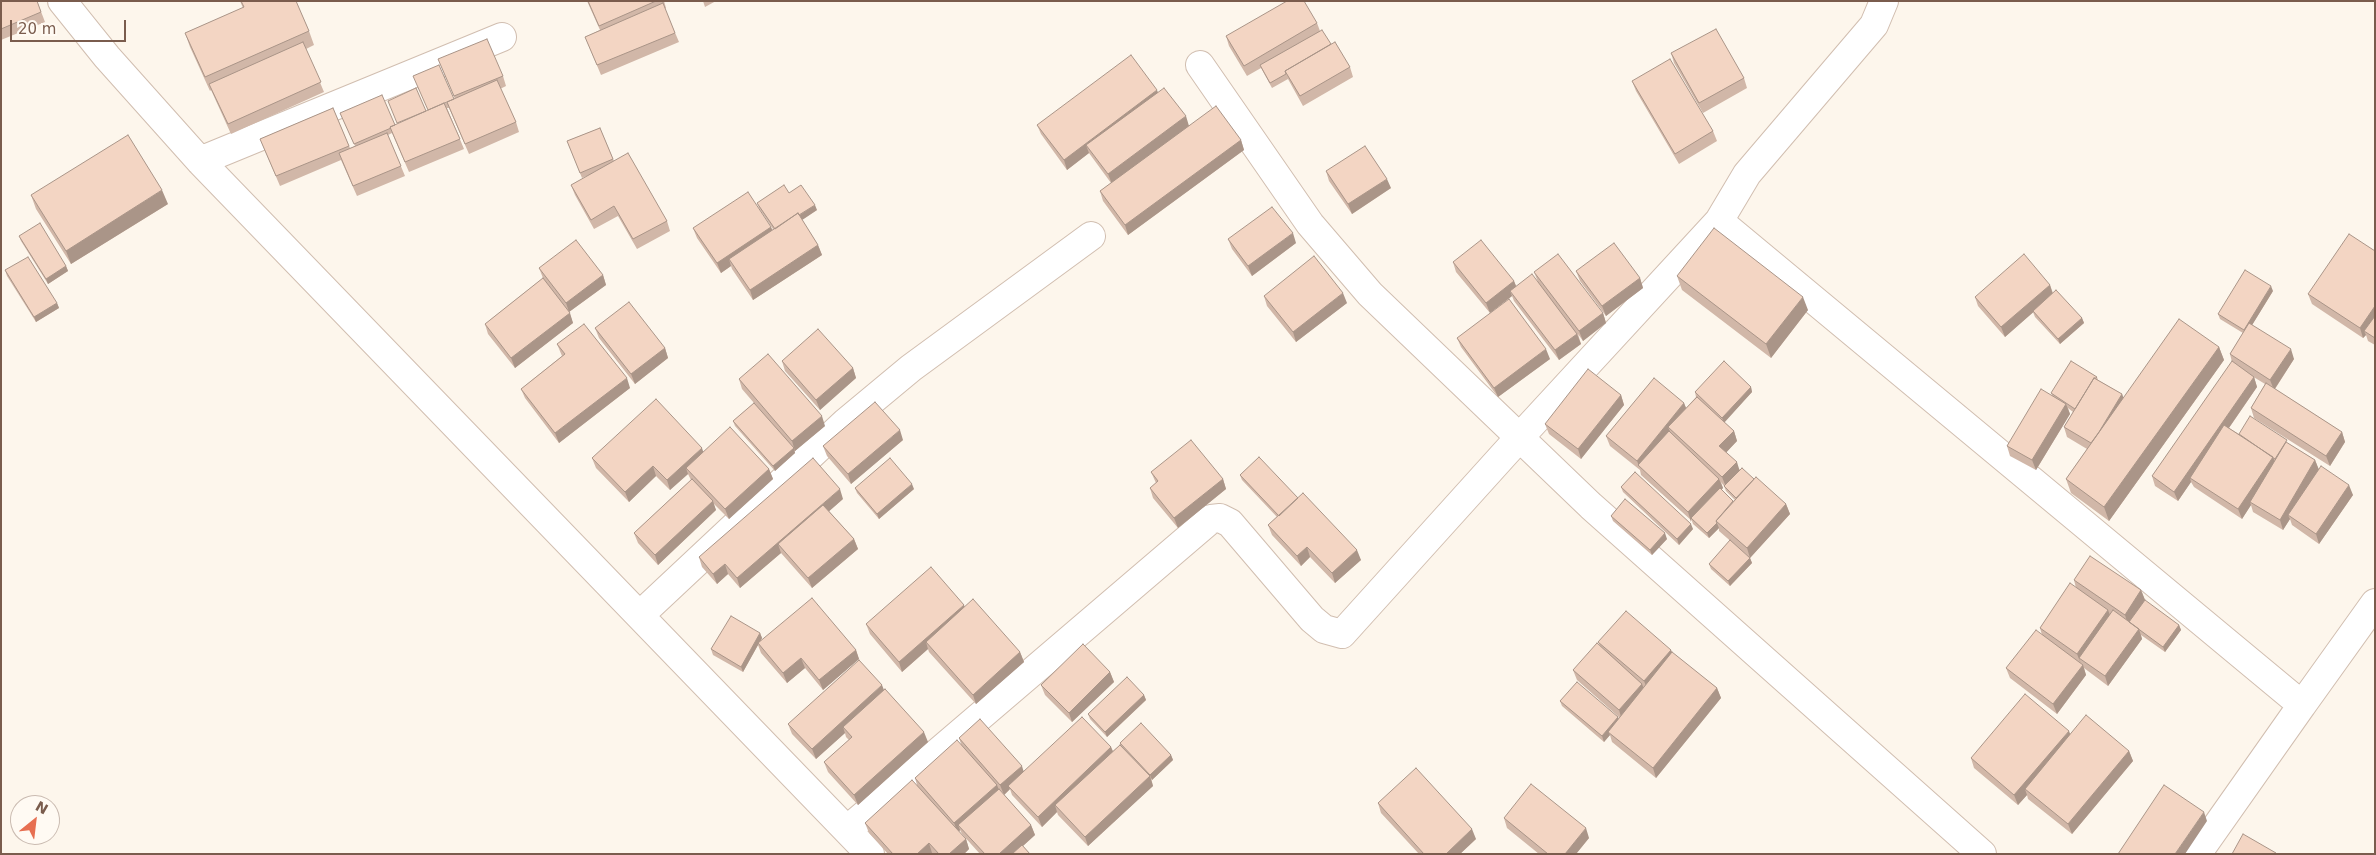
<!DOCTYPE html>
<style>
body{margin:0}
#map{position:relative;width:2376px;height:855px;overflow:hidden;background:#fdf6ec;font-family:"DejaVu Sans",sans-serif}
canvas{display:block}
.frame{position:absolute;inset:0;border:2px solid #7a5c4d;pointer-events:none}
.north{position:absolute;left:10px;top:795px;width:50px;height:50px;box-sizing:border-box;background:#fffaf3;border:1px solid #cabbb1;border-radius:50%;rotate:29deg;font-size:14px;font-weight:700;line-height:20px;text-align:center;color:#7a5c4d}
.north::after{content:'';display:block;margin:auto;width:18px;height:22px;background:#e76f51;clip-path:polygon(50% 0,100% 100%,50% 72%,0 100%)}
.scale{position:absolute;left:10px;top:20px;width:116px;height:22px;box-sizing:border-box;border:2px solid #7a5c4d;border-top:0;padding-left:6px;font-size:15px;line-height:18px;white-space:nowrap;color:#7a5c4d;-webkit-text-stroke:4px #fffaf3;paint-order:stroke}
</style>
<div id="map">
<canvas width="2376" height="855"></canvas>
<div class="frame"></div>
<div class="north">N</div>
<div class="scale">20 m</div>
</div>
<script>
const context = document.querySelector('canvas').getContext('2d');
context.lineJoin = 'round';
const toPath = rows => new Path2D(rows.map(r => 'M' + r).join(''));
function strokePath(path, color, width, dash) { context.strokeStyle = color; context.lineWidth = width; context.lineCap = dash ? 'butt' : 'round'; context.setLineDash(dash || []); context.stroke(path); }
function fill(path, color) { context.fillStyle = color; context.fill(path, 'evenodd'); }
const minor = toPath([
 [62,1,107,57,200,161,870,854],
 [1200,65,1310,224,1370,294,1591,506,1982,854],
 [200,161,502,37],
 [1719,221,2302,705,2197,854],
 [640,615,846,422,911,368,1091,236],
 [2302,705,2375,603],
 [847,830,1211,519,1220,518,1230,523,1312,619,1324,629,1342,634,1519,438,1719,221,1747,174,1874,25,1884,1]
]);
const wall = toPath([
 [1,1,37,1,45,22,1,40],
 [240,1,296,1,309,31,314,45,306,49,324,92,231,134,211,90,210,91,190,47,185,33,243,8],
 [587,1,664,1,666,8,665,9,679,42,601,75,585,37,600,30],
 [703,1,716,1,705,7],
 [1317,23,1320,31,1350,67,1353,77,1303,106,1288,79,1272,88,1261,68,1247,76,1229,46,1226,36],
 [1671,53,1744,78,1747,88,1703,113,1674,63],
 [438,59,503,76,506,86,500,89,516,122,519,132,469,154,449,108,447,108,464,149,409,172,392,133,388,135,405,176,357,196,341,160,280,186,260,139,333,108,350,148,355,146,340,113,395,125,455,99],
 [1632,81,1713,131,1717,141,1679,164,1636,91],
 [1158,92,1189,126,1241,140,1244,150,1128,235,1103,201,1100,191,1111,183,1089,153,1067,170,1041,134,1037,125],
 [600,128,614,161,667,221,670,231,637,249,618,216,594,229,575,195,571,185,589,175,582,178,567,141],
 [1326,171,1391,188,1352,214,1329,181],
 [789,193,817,210,802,220,818,245,822,255,753,300,732,269,731,266,721,273,697,238,693,228,771,227,772,230,773,229,759,208,757,203],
 [31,195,168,204,71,264,36,209],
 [19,236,66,266,68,271,48,284,21,241],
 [1228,239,1296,243,1252,276,1232,249],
 [2375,251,2375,345,2368,341,2366,335,2363,338,2312,304,2308,294],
 [1453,262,1514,281,1516,286,1538,282,1534,272,1603,313,1606,323,1583,341,1578,334,1581,344,1559,360,1514,301,1512,296,1490,313,1456,272],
 [539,268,603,275,606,285,569,312,573,323,515,368,488,334,485,324,543,278],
 [5,270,57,303,59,308,36,322,7,276],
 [1576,271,1640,278,1643,288,1606,316,1580,281],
 [1677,276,1808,310,1771,358,1682,290],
 [2050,285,2053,293,2082,318,2084,323,2060,344,2035,317,2033,312,2005,337,1978,306,1975,297],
 [2273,291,2252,325,2294,359,2275,389,2342,432,2345,442,2330,466,2254,418,2251,408,2265,384,2252,376,2254,377,2257,387,2229,428,2239,434,2289,444,2315,460,2319,470,2353,495,2319,544,2292,525,2290,519,2283,530,2253,512,2251,505,2242,519,2194,487,2191,482,2178,501,2155,486,2152,476,2232,362,2230,354,2243,333,2220,319,2218,314],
 [1264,296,1347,303,1296,342,1267,306],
 [595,328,665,348,668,358,635,384,599,338],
 [1457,338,1550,359,1498,397,1461,347],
 [557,344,630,388,559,443,525,398,521,389,562,356],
 [2219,347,2224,360,2109,521,2071,493,2066,479,2087,449,2067,437,2064,427,2073,412,2068,408,2070,414,2036,470,2010,456,2007,446,2052,395,2051,393,2097,377,2098,380,2122,394,2123,398],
 [782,361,853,368,856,378,820,410,785,371],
 [739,379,825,426,795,451,794,450,795,453,775,471,735,426,733,421,754,403,742,389],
 [1751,387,1752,392,1724,422,1734,431,1737,441,1726,452,1740,470,1754,479,1786,504,1790,514,1750,558,1719,531,1719,528,1709,538,1693,524,1692,521,1641,475,1640,470,1610,446,1606,436,1684,403,1686,408,1696,397,1695,392],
 [1721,482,1724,486,1726,491,1735,500,1733,501,1721,490,1723,488],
 [1621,395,1624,405,1581,459,1549,434,1545,424],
 [903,440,851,484,827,456,823,446],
 [703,452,769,469,773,479,729,519,713,503,716,510,658,565,638,543,634,533,691,480,688,474,670,490,656,476,629,502,596,468,592,458],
 [1151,472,1223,479,1226,489,1178,528,1153,498,1150,488,1156,483],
 [1240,475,1298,498,1361,560,1335,583,1310,557,1301,566,1272,535,1268,525,1277,517,1242,480],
 [1621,487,1693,529,1679,545,1623,492],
 [855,488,914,489,879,519,857,493],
 [843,499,829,511,854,539,858,549,812,588,781,553,740,588,728,574,717,584,702,567,699,557],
 [1611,516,1667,539,1652,555,1613,521],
 [1750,558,1752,563,1730,586,1711,569,1709,564],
 [2074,580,2141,590,2145,600,2142,605,2179,625,2181,630,2165,652,2141,635,2142,639,2108,686,2084,668,2086,675,2057,714,2010,678,2006,668,2042,635,2040,628,2076,588],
 [965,607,1020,652,1024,662,976,704,929,652,928,649,902,672,870,634,866,624],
 [760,633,762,638,761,640,856,650,859,659,823,690,805,668,787,683,761,653,758,645,743,672,713,655,711,649],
 [1598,642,1671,650,1672,653,1717,688,1721,698,1656,778,1612,742,1610,735,1604,742,1562,706,1560,701,1618,717,1619,719,1620,718,1577,680,1573,670,1600,646],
 [1110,672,1114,682,1072,722,1045,695,1041,685],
 [884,690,928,742,858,805,828,772,824,762,849,740,846,737,845,733,816,759,792,734,788,724],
 [1144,695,1146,700,1107,737,1090,719,1088,714],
 [2070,734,2129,751,2133,761,2072,834,2028,799,2027,795,2018,805,1974,768,1971,758],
 [959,738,1024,771,1111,747,1113,751,1120,745,1120,743,1171,755,1173,760,1152,780,1151,778,1153,786,1088,846,1058,815,1057,812,1042,827,1012,795,1010,789,1004,795,998,788,1031,825,1035,835,1023,846,1030,854,980,854,962,834,960,830,959,832,966,839,969,849,964,854,888,854,869,833,865,823,917,785,915,778,961,744],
 [1378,803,1476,839,1460,854,1419,854,1381,813],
 [1504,818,1589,838,1576,854,1539,854,1507,828]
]);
const shadedWall = toPath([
 [1157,90,1161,100,1086,145,1089,153,1067,170,1064,160],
 [1186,116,1189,126,1112,184,1108,174],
 [1241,140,1244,150,1128,235,1125,225],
 [1387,179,1391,188,1352,214,1348,204],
 [162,190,168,204,71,264,66,251],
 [815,205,817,210,778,236,776,231],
 [771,227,775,237,729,259,731,266,721,273,717,263],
 [1293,233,1296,243,1252,276,1248,266],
 [818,245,822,255,753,300,750,290],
 [66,266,68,271,48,284,46,279],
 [603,275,606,285,569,312,566,303],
 [1640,278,1643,288,1606,316,1602,306],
 [1514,281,1518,291,1510,291,1512,296,1490,313,1486,303],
 [2050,285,2053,295,2005,337,2001,327],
 [2271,286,2273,291,2246,335,2244,330],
 [1343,293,1347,303,1296,342,1293,332],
 [1803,297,1808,310,1771,358,1766,344],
 [57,303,59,308,36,322,34,317],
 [2375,306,2375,321,2364,331,2366,335,2363,338,2360,328],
 [570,313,573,323,515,368,511,358],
 [1603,313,1606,323,1583,341,1579,331],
 [2082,318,2084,323,2060,344,2058,339],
 [1577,334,1581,344,1559,360,1555,350],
 [2219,347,2224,360,2109,521,2104,507],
 [665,348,668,358,635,384,631,374],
 [1546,349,1550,359,1498,397,1494,388],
 [2291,349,2294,359,2274,390,2270,380],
 [853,368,856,378,820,410,816,400],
 [2254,377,2257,387,2193,480,2190,478,2191,482,2178,501,2174,492],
 [627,378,630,388,559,443,555,433],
 [1751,387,1752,392,1724,423,1722,418],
 [2122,394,2126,404,2092,444],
 [1621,395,1624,405,1581,459,1578,449],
 [1684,403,1688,413,1668,427,1671,434,1639,466,1637,461],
 [2066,404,2070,414,2036,470,2032,460],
 [822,416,825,426,795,451,792,441],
 [900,430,903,440,851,484,848,474],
 [1734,431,1737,441,1723,456,1719,446],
 [2342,432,2345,442,2330,466,2326,456],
 [702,448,705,457,686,468,688,474,670,490,667,480],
 [794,448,795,453,775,471,773,466],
 [2273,457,2277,467,2250,502,2251,505,2242,519,2238,509],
 [2315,460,2319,470,2288,515,2290,519,2283,530,2280,520],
 [1737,462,1740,472,1726,487,1722,477],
 [653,466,656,476,629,502,625,492],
 [769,469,773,479,729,519,725,509],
 [1223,479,1226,489,1178,528,1174,518],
 [1719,479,1723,488,1693,520,1691,518,1691,522,1688,512],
 [912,484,914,489,879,519,877,514],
 [2349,485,2353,495,2319,544,2316,534],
 [840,489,843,499,784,551,778,544,781,553,740,588,737,578],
 [713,501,716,510,658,565,655,555],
 [1786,504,1790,514,1750,558,1747,548],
 [1717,523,1719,528,1709,538,1707,533],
 [1691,524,1693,529,1679,545,1677,539],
 [1665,533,1667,539,1652,555,1650,550],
 [854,539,858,549,812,588,808,578],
 [1307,547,1310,557,1301,566,1297,556],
 [1357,550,1361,560,1335,583,1332,573],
 [1750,558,1752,563,1730,586,1728,581],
 [725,564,728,574,717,584,713,574],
 [2141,590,2145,600,2128,625,2125,615],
 [964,605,968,615,926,642,928,649,902,672,899,662],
 [2108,610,2112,620,2079,658,2081,664,2077,654],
 [2179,625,2181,630,2165,652,2163,647],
 [2139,629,2142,639,2108,686,2105,676],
 [760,633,762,638,759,644,758,643,758,645,743,672,741,667],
 [856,650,859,659,823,690,819,680],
 [1671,650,1675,660,1648,691,1644,681],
 [1020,652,1024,662,976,704,973,695],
 [801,658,805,668,787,683,783,673],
 [2083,665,2086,675,2057,714,2053,704],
 [1110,672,1114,682,1072,722,1069,713],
 [1642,684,1646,694,1622,720,1619,710],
 [882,685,886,695,843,727,845,733,816,759,812,749],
 [1717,688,1721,698,1656,778,1653,768],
 [1144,695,1146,700,1107,737,1105,732],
 [1618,717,1620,723,1608,732,1610,735,1604,742,1602,736],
 [2069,731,2073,741,2025,789,2027,795,2018,805,2014,795],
 [924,732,928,742,858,805,854,795],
 [1111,747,1115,757,1055,805,1057,812,1042,827,1038,817],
 [2129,751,2133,761,2072,834,2068,824],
 [1171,755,1173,760,1152,780,1150,775],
 [1022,766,1025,776,1008,786,1010,789,1004,795,1000,785],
 [1150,776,1153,786,1088,846,1085,837],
 [997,785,1001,795,958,825,960,830,958,833,954,823],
 [2204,812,2207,821,2185,854,2175,854],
 [1031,825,1035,835,1014,854,999,854],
 [1586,828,1589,838,1576,854,1565,854],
 [1472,829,1476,839,1460,854,1446,854],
 [966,839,969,849,964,854,949,854],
 [929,843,932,853,917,854]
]);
const building = toPath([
 [1,1,37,1,41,12,1,29,1,1],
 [241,1,296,1,309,31,205,77,185,33,244,7,241,1],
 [588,1,656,1,599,26,588,1],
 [1287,1,1304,1,1317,23,1244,66,1226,36,1287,1],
 [663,3,675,33,597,65,585,37,663,3],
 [1716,29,1744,78,1699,103,1671,53,1716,29],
 [1322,30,1331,44,1285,71,1286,74,1270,83,1260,65,1322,30],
 [487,39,503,76,454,96,438,59,487,39],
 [303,42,321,82,228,124,209,84,303,42],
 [1335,42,1350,67,1300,96,1285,71,1335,42],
 [1131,55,1157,90,1064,160,1037,125,1131,55],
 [1670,59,1713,131,1675,154,1632,81,1670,59],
 [439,65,454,99,428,110,413,76,439,65],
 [497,80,516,122,465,144,447,102,497,80],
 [416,88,426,111,397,123,388,101,416,88],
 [1164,88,1186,116,1108,174,1086,145,1164,88],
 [382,95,395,125,390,127,391,128,354,144,340,113,382,95],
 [444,103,460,139,405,162,390,127,444,103],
 [1216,106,1241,140,1125,225,1100,191,1216,106],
 [333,108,349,146,276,176,260,139,333,108],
 [600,128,613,159,580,173,567,141,600,128],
 [387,133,401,166,353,186,339,153,387,133],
 [128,135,162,190,66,251,31,195,128,135],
 [1365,146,1387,179,1348,204,1326,171,1365,146],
 [628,153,667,221,633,239,614,206,591,220,571,185,628,153],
 [784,185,789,193,801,185,815,205,799,215,798,213,775,229,757,203,784,185],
 [748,192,771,227,717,263,693,228,748,192],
 [1272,207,1293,233,1248,266,1228,239,1272,207],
 [798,213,818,245,750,290,729,259,798,213],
 [40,223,66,266,46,279,19,236,40,223],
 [1714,228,1803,297,1766,344,1677,276,1714,228],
 [2349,234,2375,251,2375,306,2360,328,2308,294,2349,234],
 [576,240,603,275,566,303,539,268,576,240],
 [1481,240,1514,281,1486,303,1453,262,1481,240],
 [1614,243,1640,278,1602,306,1576,271,1614,243],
 [1558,254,1603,313,1579,331,1534,272,1558,254],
 [2024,254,2050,285,2001,327,1975,297,2024,254],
 [1314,256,1343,293,1293,332,1264,296,1314,256],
 [28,257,57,303,34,317,5,270,28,257],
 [2245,270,2271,286,2244,330,2218,314,2245,270],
 [1532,274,1577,334,1555,350,1510,291,1532,274],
 [543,278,570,313,511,358,485,324,543,278],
 [2056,290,2082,318,2058,339,2033,311,2056,290],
 [1509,299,1546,349,1494,388,1457,338,1509,299],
 [629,302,665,348,631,374,595,328,629,302],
 [2375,316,2375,338,2364,331,2375,316],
 [2179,319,2219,347,2104,507,2066,479,2179,319],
 [2249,323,2291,349,2270,380,2230,354,2249,323],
 [584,324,627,378,555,433,521,389,565,354,557,344,584,324],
 [818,329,853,368,816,400,782,361,818,329],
 [768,354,822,416,792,441,739,379,768,354],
 [1724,361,1751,387,1722,418,1695,392,1724,361],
 [2071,361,2097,377,2096,378,2094,378,2075,409,2051,393,2071,361],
 [2232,361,2254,377,2174,492,2152,476,2232,361],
 [1588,369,1621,395,1578,449,1545,424,1588,369],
 [1654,378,1684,403,1637,461,1606,436,1654,378],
 [2094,378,2122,394,2099,432,2091,443,2064,427,2094,378],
 [2266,383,2342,432,2326,456,2251,408,2266,383],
 [2041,389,2066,404,2032,460,2007,446,2041,389],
 [1697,397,1734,431,1719,446,1737,462,1722,477,1668,427,1697,397],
 [656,399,702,448,667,480,653,466,625,492,592,458,656,399],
 [875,402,900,430,848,474,823,446,875,402],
 [754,403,794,448,773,466,733,421,754,403],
 [2250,416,2287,440,2275,459,2239,434,2250,416],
 [2224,425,2273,457,2238,509,2190,478,2224,425],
 [730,427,769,469,725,509,686,468,730,427],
 [1669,431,1719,479,1688,512,1638,465,1669,431],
 [1191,440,1223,479,1174,518,1150,488,1158,481,1151,472,1191,440],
 [2286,442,2315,460,2280,520,2250,502,2286,442],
 [1259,457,1298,498,1279,516,1240,475,1259,457],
 [813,458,840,489,737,578,725,564,713,574,699,557,813,458],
 [890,458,912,484,877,514,855,488,890,458],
 [2321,466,2349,485,2316,534,2288,515,2321,466],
 [1742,468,1754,479,1736,498,1724,486,1742,468],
 [1635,472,1691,524,1677,539,1621,487,1635,472],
 [1756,477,1786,504,1747,548,1716,521,1756,477],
 [692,479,713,501,655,555,634,533,692,479],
 [1720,488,1733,501,1716,521,1717,523,1707,533,1691,518,1720,488],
 [1303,493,1357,550,1332,573,1307,547,1297,556,1268,525,1303,493],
 [1625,499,1665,533,1650,550,1611,516,1625,499],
 [823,505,854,539,808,578,778,544,823,505],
 [1730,540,1750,558,1728,581,1709,564,1730,540],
 [2090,556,2141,590,2125,615,2074,580,2090,556],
 [931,567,964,605,899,662,866,624,931,567],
 [2070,583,2108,610,2077,654,2040,628,2070,583],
 [812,598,856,650,819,680,801,658,783,673,758,643,812,598],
 [973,599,1020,652,973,695,926,642,973,599],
 [2145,600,2179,625,2163,647,2129,622,2145,600],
 [2113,610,2139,629,2105,676,2079,658,2113,610],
 [1626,611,1671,650,1644,681,1598,642,1626,611],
 [731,616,760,633,741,667,711,649,731,616],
 [2036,630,2083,665,2053,704,2006,668,2036,630],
 [1597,643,1642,684,1619,710,1573,670,1597,643],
 [1083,644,1110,672,1069,713,1041,685,1083,644],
 [1672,652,1717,688,1653,768,1608,732,1672,652],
 [859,660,882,685,812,749,788,724,859,660],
 [1127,677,1144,695,1105,732,1088,714,1127,677],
 [1577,682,1618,717,1602,736,1560,701,1577,682],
 [885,689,924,732,854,795,824,762,852,737,843,727,885,689],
 [2025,694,2069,731,2014,795,1971,758,2025,694],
 [2086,715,2129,751,2068,824,2025,789,2086,715],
 [1082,717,1111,747,1038,817,1008,786,1082,717],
 [980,719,1022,766,1000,785,959,738,980,719],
 [1141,723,1171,755,1150,775,1120,743,1141,723],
 [957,740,997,785,954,823,915,778,957,740],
 [1120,745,1150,776,1085,837,1055,805,1120,745],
 [1416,768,1472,829,1446,854,1424,854,1378,803,1416,768],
 [912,780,966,839,949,854,939,854,929,843,917,854,893,854,865,823,912,780],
 [1531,784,1586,828,1565,854,1548,854,1504,818,1531,784],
 [2164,785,2204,812,2175,854,2118,854,2164,785],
 [999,789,1031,825,999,854,985,854,958,825,999,789],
 [2243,834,2276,853,2275,854,2232,854,2243,834],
 [1022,845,1030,854,1012,854,1022,845]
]);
strokePath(minor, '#d1beb0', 30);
strokePath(minor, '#fff', 28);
fill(wall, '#d1b7a8');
fill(shadedWall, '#aa9588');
fill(building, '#f3d5c3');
strokePath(building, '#aa9588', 1);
</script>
